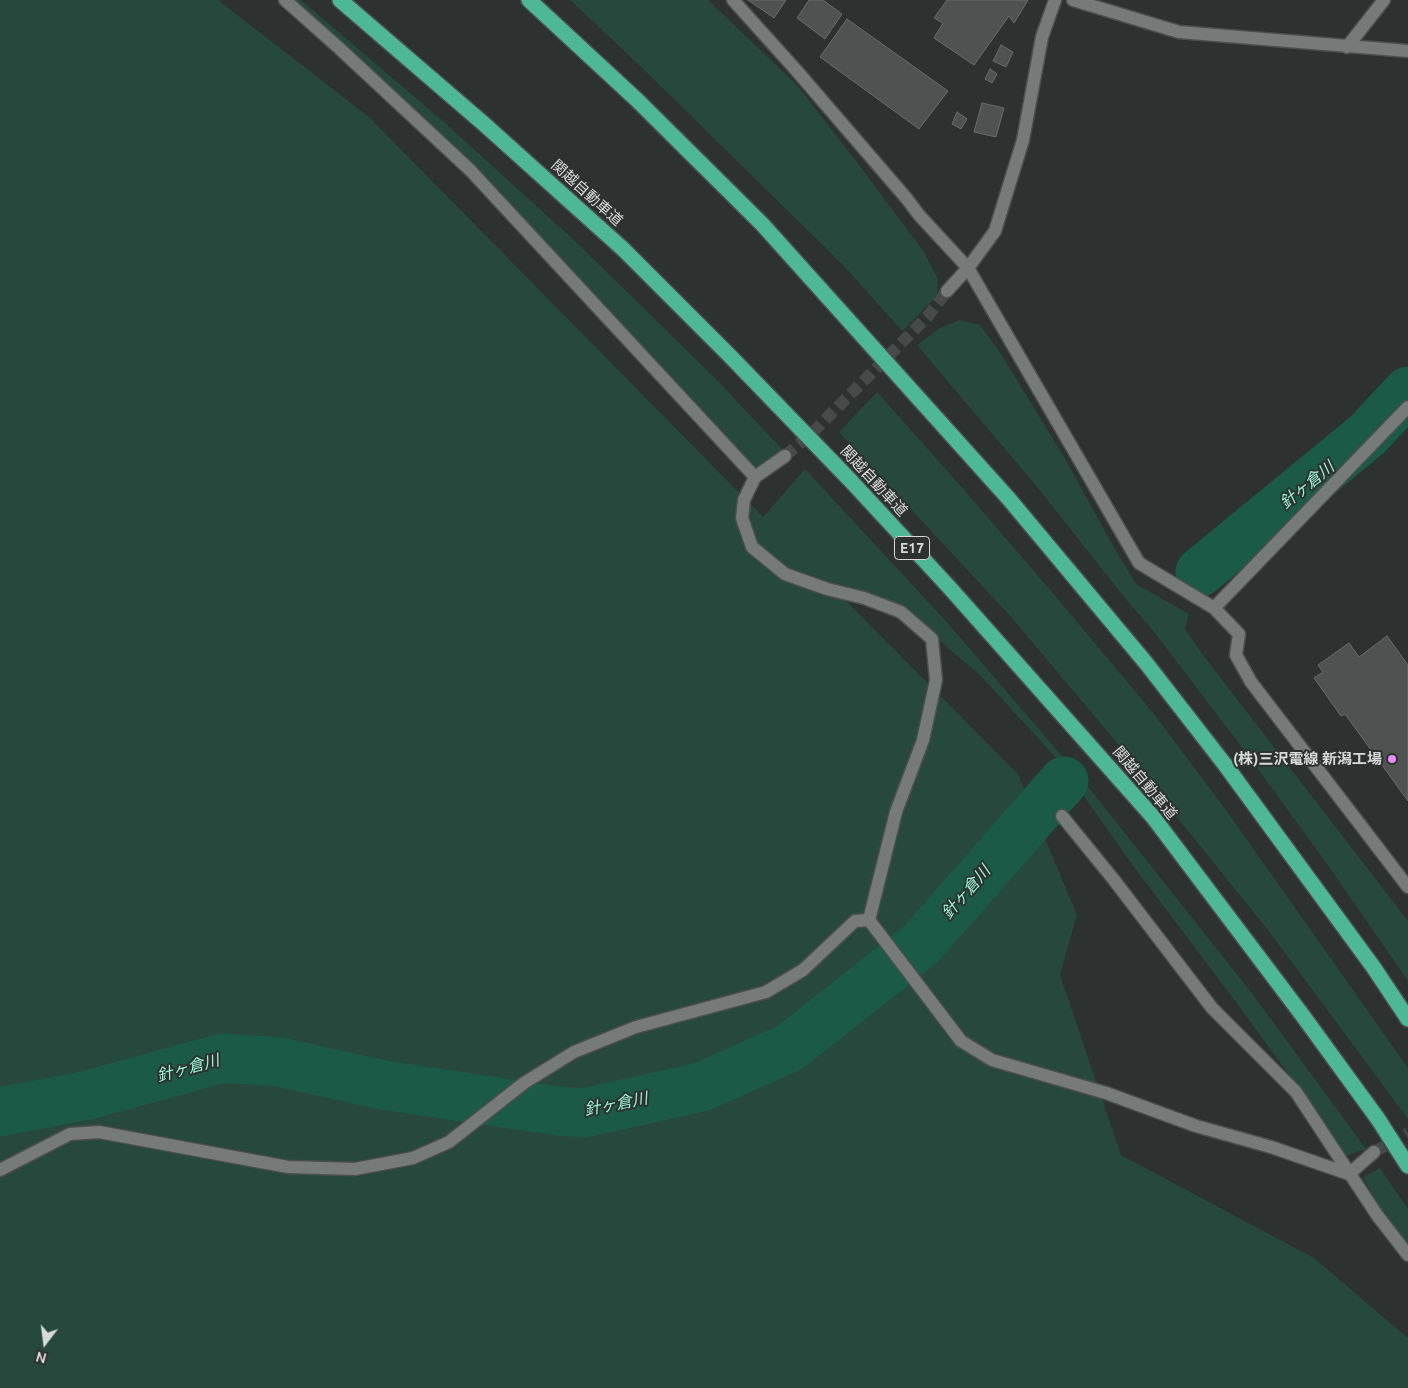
<!DOCTYPE html>
<meta charset="utf-8">
<style>
body{margin:0}
#map{position:relative;width:1408px;height:1388px;overflow:hidden;background:#2d3130;font-family:Ubuntu,sans-serif}
canvas{display:block}
.north{position:absolute;left:20px;top:1318px;width:50px;height:50px;-webkit-text-stroke:4px #2d3130;paint-order:stroke;rotate:195deg;font-size:14px;font-weight:700;line-height:20px;text-align:center;color:#d8dad9}
.north::after{content:'';display:block;margin:auto;width:18px;height:22px;background:#d8dad9;clip-path:polygon(50% 0,100% 100%,50% 72%,0 100%)}
</style>
<div id="map">
<canvas width="1408" height="1388"></canvas>
<div class="north">N</div>
</div>
<script>
const context = document.querySelector('canvas').getContext('2d');
context.lineJoin = 'round';
function fill(path, color) { context.fillStyle = color; context.fill(path, 'evenodd'); }
const toPath = rows => new Path2D(rows.map(r => 'M' + r).join(''));
function strokePath(path, color, width, dash) { context.strokeStyle = color; context.lineWidth = width; context.lineCap = dash ? 'butt' : 'round'; context.setLineDash(dash || []); context.stroke(path); }
function write(font, color, halo, rows, align = 'center') {
  context.font = font + ' Ubuntu,"Noto Sans JP",sans-serif'; context.lineWidth = 4; context.setLineDash([]); context.textBaseline = 'middle'; context.strokeStyle = halo; context.fillStyle = color; for (const [text, x, y, turn = 0] of rows) {
    context.save(); context.translate(x, y); context.rotate((+turn || 0) * Math.PI / 180); context.textAlign = isNaN(turn) ? turn : align; if (halo) context.strokeText(text, 0, 0); context.fillText(text, 0, 0); context.restore();
  }
}
const green = toPath([
 [0,0,218,0,369,117,763,517,805,469,944,619,1082,779,1251,992,1366,1149,1343,1157,1300,1090,1236,1002,1134,867,1059,761,980,675,903,610,833,588,1018,774,1077,915,1060,975,1121,1155,1314,1258,1408,1338,1408,1388,0,1388],
 [289,0,301,0,444,122,575,241,714,377,783,450,754,469,473,168],
 [570,0,708,0,797,85,862,169,924,252,938,279,937,296,902,331,844,266,634,60],
 [960,320,980,325,1001,354,1064,457,1112,544,1136,584,1189,614,1185,629,1203,655,1408,921,1408,981,1332,871,1253,762,1155,633,1124,597,1038,488,917,345,940,328],
 [877,392,966,492,1052,592,1154,714,1226,810,1408,1068,1408,1119,1268,930,1117,743,1012,618,839,432],
 [1380,1168,1408,1209,1408,1251,1387,1223,1363,1177]
]);
const river = toPath([
 [1200,572,1367,435,1408,391],
 [0,1112,88,1095,223,1058,279,1062,383,1085,558,1111,584,1113,701,1087,789,1048,921,944,1064,781]
]);
const building = toPath([
 [748,0,786,0,774,18,748,0],
 [809,0,823,0,842,14,825,39,797,18,809,0],
 [947,0,1028,0,1014,23,1009,16,974,65,934,38,943,23,934,18,947,0],
 [847,19,948,91,919,129,820,57,847,19],
 [1001,45,1013,52,1006,67,993,61,1001,45],
 [990,69,997,74,992,83,985,79,990,69],
 [982,103,1004,108,996,137,974,132,982,103],
 [957,112,967,119,961,129,952,124,957,112],
 [1387,636,1408,665,1408,801,1345,714,1341,716,1314,678,1323,672,1318,665,1349,643,1359,657,1387,636]
]);
const minorTunnel = toPath([
 [785,456,812,433,928,316,947,291],
 [1374,1152,1408,1133]
]);
const minor = toPath([
 [285,0,339,48,470,170,755,477],
 [733,0,796,70,907,199,919,215,968,268,1139,563,1214,608,1239,634,1236,655,1251,682,1408,887],
 [1073,0,1179,32,1408,51],
 [1347,47,1384,0],
 [947,291,968,268,995,231,1023,140,1042,37,1055,0],
 [785,456,755,477,744,500,742,518,752,547,785,574,827,589,864,598,901,612,932,639,936,680,923,740,896,812,869,920],
 [1214,608,1408,407],
 [1062,816,1114,880,1212,1008,1296,1092,1377,1215,1408,1255],
 [869,920,961,1041,992,1060,1106,1093,1196,1126,1271,1147,1349,1174,1374,1152],
 [0,1170,70,1134,99,1132,288,1167,355,1169,413,1158,449,1142,524,1083,574,1052,636,1027,766,992,803,970,855,921,869,920]
]);
const highway = toPath([
 [340,0,484,124,623,249,730,356,850,480,949,587,1153,817,1303,1016,1378,1119,1408,1166],
 [529,0,637,100,762,224,1009,499,1146,663,1226,766,1374,968,1408,1019]
]);
const markers = [
 [1392,759,5,"#e98dfe"]
];
const shields = [
 [912,548,35]
];
const shieldNames = [
 ["E17",912,548]
];
const streetNames = [
 ["関越自動車道",587,193,42],
 ["関越自動車道",874,481,47],
 ["関越自動車道",1145,783,50]
];
const poiNames = [
 ["(株)三沢電線 新潟工場",1382,759]
];
const waterNames = [
 ["針ヶ倉川",1307,485,-39],
 ["針ヶ倉川",966,892,-49],
 ["針ヶ倉川",188,1068,-15],
 ["針ヶ倉川",616,1104,-11]
];
fill(green, '#27483d');
strokePath(river, '#1c5a48', 49);
fill(building, '#4e5250');
strokePath(building, '#686c6a', 1);
strokePath(minorTunnel, '#474a49', 12, [12, 6]);
strokePath(minor, '#4c4f4e', 15);
strokePath(highway, '#4c4f4e', 18);
strokePath(minor, '#767a78', 12);
strokePath(highway, '#4eb797', 15);
for (const [x, y, r, color] of markers) { const dot = new Path2D(); dot.arc(x, y, r, 0, 2 * Math.PI); context.fillStyle = color; context.fill(dot); strokePath(dot, '#2d3130', 2); }
for (const [x, y, w] of shields) { const box = new Path2D(); box.roundRect(x - w / 2, y - 11.5, w, 23, 4); context.fillStyle = '#2d3130'; context.fill(box); strokePath(box, '#d8dad9', 1); }
write('bold 14px', '#d8dad9', null, shieldNames);
write('15px', '#d8dad9', '#2d3130', streetNames);
write('bold 15px', '#d8dad9', '#2d3130', poiNames, 'right');
write('italic 16px', '#99f6d6', '#2d3130', waterNames);
</script>
